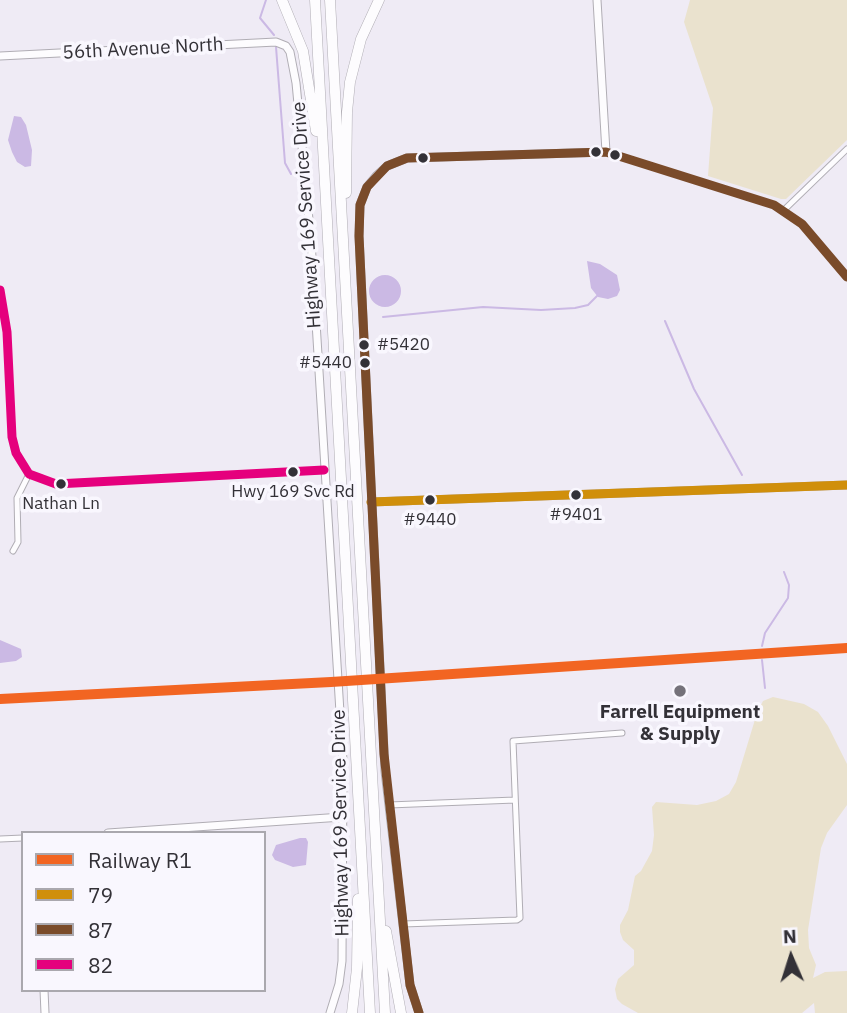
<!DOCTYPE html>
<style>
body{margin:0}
#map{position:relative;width:847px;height:1013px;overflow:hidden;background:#efebf5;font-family:"IBM Plex Sans",sans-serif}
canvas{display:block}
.legend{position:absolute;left:21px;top:831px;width:245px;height:161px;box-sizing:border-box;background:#f9f7fe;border:2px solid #aaa8ae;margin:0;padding:9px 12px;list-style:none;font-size:21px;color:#333137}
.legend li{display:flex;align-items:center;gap:14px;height:35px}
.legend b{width:35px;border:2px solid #aaa8ae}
.north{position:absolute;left:756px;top:922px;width:70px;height:70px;-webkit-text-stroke:5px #f9f7fe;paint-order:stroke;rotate:357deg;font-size:19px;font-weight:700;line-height:28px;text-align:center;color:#333137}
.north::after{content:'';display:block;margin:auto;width:24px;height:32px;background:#333137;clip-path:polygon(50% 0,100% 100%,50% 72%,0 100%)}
</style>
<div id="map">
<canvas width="847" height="1013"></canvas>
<ul class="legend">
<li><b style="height:9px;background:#f26522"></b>Railway R1</li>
<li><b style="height:9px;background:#d08f0b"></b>79</li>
<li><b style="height:9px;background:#7a4b2a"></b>87</li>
<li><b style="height:9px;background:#e5007d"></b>82</li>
</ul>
<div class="north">N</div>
</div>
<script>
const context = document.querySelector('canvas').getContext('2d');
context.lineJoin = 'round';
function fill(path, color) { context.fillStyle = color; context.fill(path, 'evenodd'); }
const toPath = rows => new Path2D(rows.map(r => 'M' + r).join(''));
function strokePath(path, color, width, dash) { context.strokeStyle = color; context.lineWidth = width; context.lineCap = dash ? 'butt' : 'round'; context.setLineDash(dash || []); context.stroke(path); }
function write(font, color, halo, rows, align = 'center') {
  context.font = font + ' "IBM Plex Sans",sans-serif'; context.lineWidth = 7; context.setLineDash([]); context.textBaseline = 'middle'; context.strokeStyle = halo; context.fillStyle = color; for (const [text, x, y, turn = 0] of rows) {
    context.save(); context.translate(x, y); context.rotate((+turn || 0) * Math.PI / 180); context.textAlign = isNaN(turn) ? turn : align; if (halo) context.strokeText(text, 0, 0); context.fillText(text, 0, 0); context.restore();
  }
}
const green = toPath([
 [690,0,847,0,847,140,786,199,781,199,708,176,713,108,684,22],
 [773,697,804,704,818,712,828,726,847,764,847,805,827,833,821,848,808,930,809,948,816,965,813,978,825,972,847,971,847,1013,815,1013,814,1003,802,1013,638,1013,622,1004,617,999,615,989,618,979,634,965,634,950,623,940,620,932,620,925,628,910,635,876,641,871,652,851,654,835,652,807,656,802,697,805,716,801,729,794,736,782,757,713,763,701]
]);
const water = toPath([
 [14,116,21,117,26,125,32,150,31,166,25,167,17,162,12,152,8,140],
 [587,261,600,264,617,275,620,290,617,296,608,299,598,297,591,288],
 '369 291a16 16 0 1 1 32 0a16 16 0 1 1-32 0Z',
 [0,640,21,649,22,657,16,661,0,663],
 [300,838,306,838,308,842,306,865,293,867,275,860,272,855,276,845]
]);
const stream = toPath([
 [266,0,260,18,274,35],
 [276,47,285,163,291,174],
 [383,317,483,307,541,310,575,308,588,305,597,296],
 [665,321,694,389,742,475],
 [762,646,765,633,788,598,789,585,784,572],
 [762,660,765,688]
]);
const minor = toPath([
 [606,152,774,205,802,224,847,277],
 [784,210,847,149],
 [0,290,7,332,12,437,16,453,29,474,56,484,324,470],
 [13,551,18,542,17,498,29,474],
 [389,805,515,800],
 [0,839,23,838],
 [403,924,517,920,520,918,513,741,622,733]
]);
const tertiary = toPath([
 [0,56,276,42,286,46,290,52,296,83,311,241,343,761,342,961,339,984,330,1013],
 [371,502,847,485],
 [108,833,342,817],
 [44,990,45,1013],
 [419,1013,410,985,385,771,359,236,360,205,367,187,377,175,387,166,407,158,606,152,597,0]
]);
const motorway = toPath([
 [282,0,303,51,316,131],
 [315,0,370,1013],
 [330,0,385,1013],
 [346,193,347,112,350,82,361,39,379,0],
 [386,931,401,1013],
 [352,1013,357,968,358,899]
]);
const bus1 = toPath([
 [371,502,847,485]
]);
const bus2 = toPath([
 [419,1013,410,985,384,754,359,236,360,205,367,187,387,166,407,158,606,152,774,205,802,224,847,277]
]);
const bus3 = toPath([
 [0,290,7,332,12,437,16,453,29,474,56,484,324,470]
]);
const rail1 = toPath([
 [0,699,331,682,847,648]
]);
const markers = [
 [596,152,6,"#333137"],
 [615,155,6,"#333137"],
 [423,158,6,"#333137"],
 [364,345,6,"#333137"],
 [365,363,6,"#333137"],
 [293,472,6,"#333137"],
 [61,484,6,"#333137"],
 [576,495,6,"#333137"],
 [430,500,6,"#333137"],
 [680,691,7,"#75727a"]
];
const busNames = [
 ["#5420",377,345,"left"],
 ["#5440",352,363,"right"],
 ["Hwy 169 Svc Rd",293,492],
 ["Nathan Ln",61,504],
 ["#9401",576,515],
 ["#9440",430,520]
];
const streetNames = [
 ["56th Avenue North",143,49,-3],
 ["Highway 169 Service Drive",307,215,-94],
 ["Highway 169 Service Drive",341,823,-91]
];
const poiNames = [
 ["Farrell Equipment",680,713],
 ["& Supply",680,735]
];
fill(green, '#eae2ce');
fill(water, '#cbb9e4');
strokePath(stream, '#cbb9e4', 2);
strokePath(minor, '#b0adb4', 7);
strokePath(tertiary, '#b0adb4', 9);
strokePath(motorway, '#b0adb4', 11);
strokePath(minor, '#fdfcfe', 5);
strokePath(tertiary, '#fdfcfe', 7);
strokePath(motorway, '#fdfcfe', 10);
strokePath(bus1, '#d08f0b', 9);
strokePath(bus2, '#7a4b2a', 9);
strokePath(bus3, '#e5007d', 9);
strokePath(rail1, '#f26522', 10);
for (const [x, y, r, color] of markers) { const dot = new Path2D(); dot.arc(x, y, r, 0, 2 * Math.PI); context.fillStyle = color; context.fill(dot); strokePath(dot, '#f9f7fe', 2.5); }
write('17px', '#333137', '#f9f7fe', busNames);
write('19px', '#333137', '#f9f7fe', streetNames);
write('bold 19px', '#333137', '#f9f7fe', poiNames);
</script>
